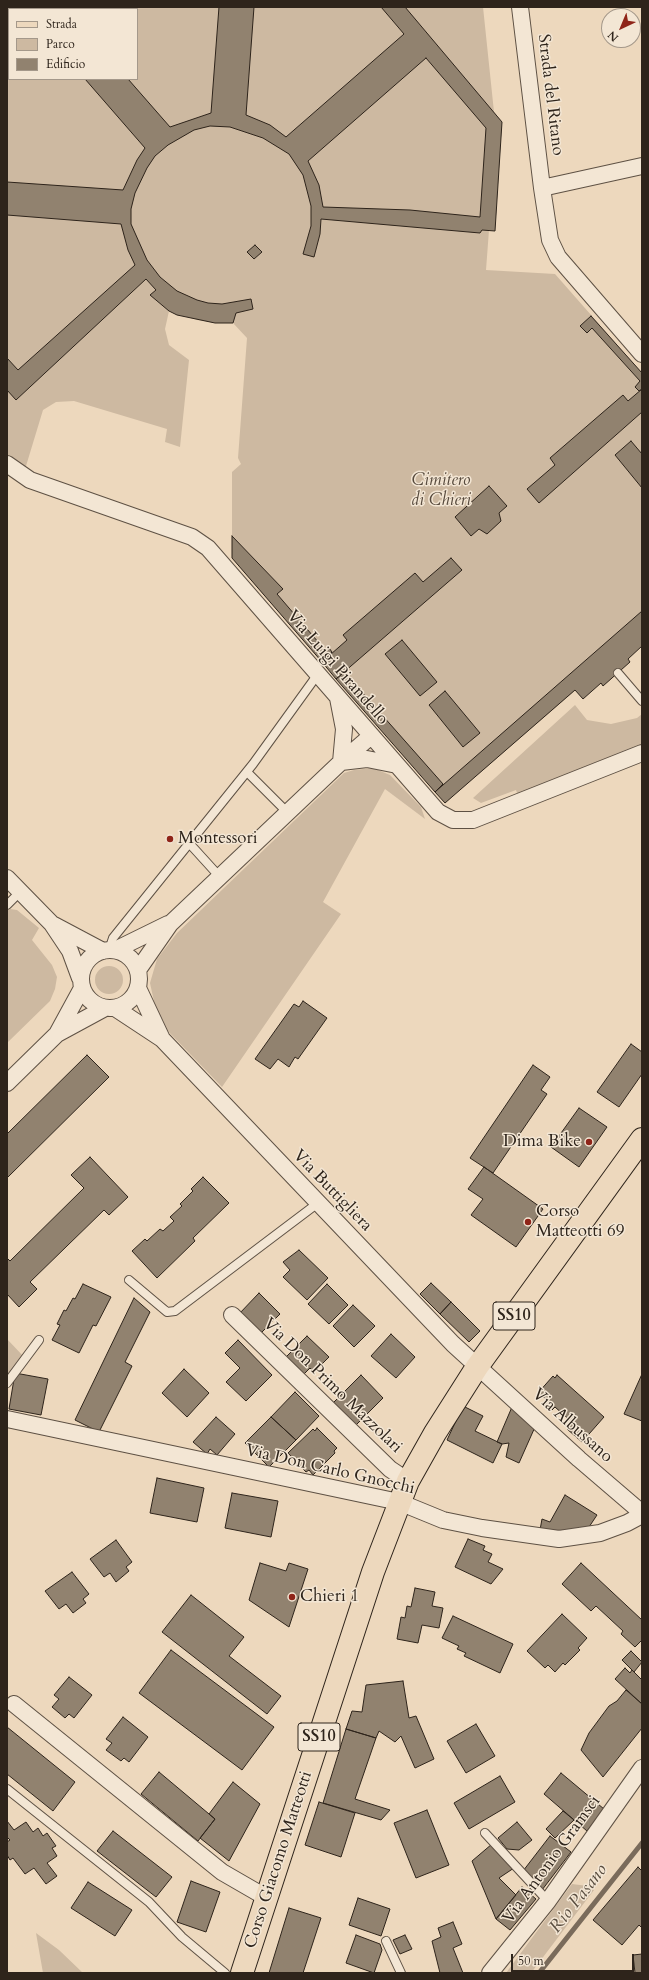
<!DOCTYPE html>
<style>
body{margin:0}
#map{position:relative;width:649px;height:1980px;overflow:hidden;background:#edd8bd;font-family:Cardo,serif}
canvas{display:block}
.frame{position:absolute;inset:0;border:8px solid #2e241b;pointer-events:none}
.legend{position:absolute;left:8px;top:8px;width:130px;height:72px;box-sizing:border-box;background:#f3e6d4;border:1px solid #a4988a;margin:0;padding:5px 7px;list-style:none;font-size:12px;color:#2e241b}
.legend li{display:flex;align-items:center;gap:8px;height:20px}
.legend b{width:20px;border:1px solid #a4988a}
.north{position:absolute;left:601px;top:8px;width:40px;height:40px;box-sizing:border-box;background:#f3e6d4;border:1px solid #a4988a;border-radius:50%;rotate:224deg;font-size:11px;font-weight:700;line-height:16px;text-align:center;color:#2e241b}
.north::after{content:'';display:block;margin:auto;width:14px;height:18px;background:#8f2418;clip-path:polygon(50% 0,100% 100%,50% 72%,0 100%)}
.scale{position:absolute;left:511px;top:1954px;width:123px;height:18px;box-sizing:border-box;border:2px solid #2e241b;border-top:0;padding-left:5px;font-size:12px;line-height:14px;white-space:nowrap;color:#2e241b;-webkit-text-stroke:3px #f3e6d4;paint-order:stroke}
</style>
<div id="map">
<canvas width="649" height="1980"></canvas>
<div class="frame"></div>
<ul class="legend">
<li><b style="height:5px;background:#edd8bd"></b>Strada</li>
<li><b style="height:11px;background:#cdb9a1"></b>Parco</li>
<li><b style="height:11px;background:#91826f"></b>Edificio</li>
</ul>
<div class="north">N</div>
<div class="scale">50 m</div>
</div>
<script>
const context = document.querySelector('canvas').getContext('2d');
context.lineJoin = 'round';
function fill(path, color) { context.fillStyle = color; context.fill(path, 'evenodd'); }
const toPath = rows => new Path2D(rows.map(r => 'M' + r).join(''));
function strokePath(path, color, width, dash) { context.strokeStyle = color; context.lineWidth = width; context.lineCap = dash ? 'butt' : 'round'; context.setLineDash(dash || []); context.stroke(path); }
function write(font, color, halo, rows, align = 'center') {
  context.font = font + ' Cardo,serif'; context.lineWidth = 3; context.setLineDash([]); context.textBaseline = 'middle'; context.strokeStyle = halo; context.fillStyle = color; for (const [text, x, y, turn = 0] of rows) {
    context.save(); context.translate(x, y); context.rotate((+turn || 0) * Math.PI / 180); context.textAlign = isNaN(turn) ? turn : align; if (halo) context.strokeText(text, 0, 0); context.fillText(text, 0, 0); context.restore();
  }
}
const green = toPath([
 [25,7,483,7,494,112,502,122,495,231,489,230,486,270,555,274,642,373,642,633,445,803,232,558,232,472,241,464,238,458,247,338,233,323,215,323,197,320,169,311,165,329,169,345,189,360,180,447,165,442,167,429,74,401,56,402,43,410,26,466,23,469,7,456,7,11,9,11,9,79,137,79,137,9,17,9],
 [575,705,587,720,611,724,637,718,642,714,642,744,518,796,516,790,481,803,473,798],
 [373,768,390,775,421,807,425,819,385,789,323,902,341,914,222,1087,164,1027,155,1006,150,983,157,959,177,933,344,773,354,770],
 [10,909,17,910,39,928,32,940,52,965,57,977,55,989,50,1001,7,1043,7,910],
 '95 980a14 14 0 1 1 28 0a14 14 0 1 1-28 0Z',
 [7,1339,25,1358,7,1383],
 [572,1884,588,1886,594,1890,531,1973,506,1973],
 [36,1933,59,1950,83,1973,43,1973]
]);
const stream = toPath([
 [539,1973,642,1843]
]);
const building = toPath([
 [39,7,70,7,68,9,36,9,39,7],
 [219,7,254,7,246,115,270,125,286,137,404,34,381,7,405,7,502,122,495,231,482,230,480,233,321,219,320,234,314,257,303,254,311,226,311,206,303,175,289,154,263,138,230,127,210,126,194,130,168,145,155,156,147,168,135,193,131,209,131,224,147,260,160,277,177,291,197,300,208,303,222,304,251,299,253,309,236,313,233,323,215,323,177,315,169,311,150,295,156,290,146,279,16,400,7,390,7,358,18,370,135,265,128,250,121,224,7,215,7,182,123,190,137,160,145,148,85,79,128,79,170,127,211,113,219,7],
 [426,58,486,128,480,217,410,210,323,207,319,185,308,161,426,58],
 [9,33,9,61,7,63,7,35,9,33],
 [255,245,262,252,254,259,247,252,255,245],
 [591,316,642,373,642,389,639,391,635,387,640,381,592,328,587,333,580,326,591,316],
 [642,389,642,412,539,503,527,489,555,465,550,458,623,395,628,401,642,389],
 [631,441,642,454,642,488,615,455,631,441],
 [489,486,507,506,499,513,501,521,487,534,479,529,471,536,455,517,489,486],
 [232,536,283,589,277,594,325,650,329,648,332,652,322,662,232,558,232,536],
 [451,558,462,570,336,679,322,662,347,640,343,635,415,573,423,582,451,558],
 [642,611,642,646,628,659,630,662,603,686,601,683,583,699,575,690,445,803,435,792,642,611],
 [402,640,437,682,420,696,385,654,402,640],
 [344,672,443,784,435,792,336,679,344,672],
 [445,691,480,733,463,747,429,705,445,691],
 [303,1001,327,1018,298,1059,295,1057,289,1067,278,1059,270,1069,255,1059,294,1004,299,1007,303,1001],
 [631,1044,642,1052,642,1074,619,1107,597,1092,631,1044],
 [87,1055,109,1077,7,1178,7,1134,87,1055],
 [533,1065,550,1077,541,1090,547,1094,493,1173,470,1158,533,1065],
 [579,1108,607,1127,579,1167,551,1147,579,1108],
 [90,1157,128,1197,109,1215,104,1210,30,1282,37,1289,19,1307,7,1294,7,1258,10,1261,84,1188,71,1175,90,1157],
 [484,1167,543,1209,516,1247,471,1215,483,1199,468,1189,484,1167],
 [203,1177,229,1203,193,1238,195,1241,157,1278,132,1251,145,1239,147,1241,160,1229,163,1231,174,1221,170,1217,182,1206,180,1204,193,1191,191,1189,203,1177],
 [299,1250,328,1278,307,1300,283,1277,290,1270,283,1262,299,1250],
 [431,1283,451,1302,440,1314,420,1294,431,1283],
 [83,1284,111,1297,96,1326,93,1325,79,1353,52,1340,60,1325,57,1324,64,1310,66,1311,73,1298,75,1299,83,1284],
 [327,1284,348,1305,329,1324,308,1304,327,1284],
 [259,1293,280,1314,260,1334,239,1314,259,1293],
 [134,1298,150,1312,125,1362,132,1366,99,1432,75,1420,134,1298],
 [451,1302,480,1331,469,1342,440,1314,451,1302],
 [353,1305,375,1326,354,1347,333,1326,353,1305],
 [391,1334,415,1357,396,1378,371,1356,391,1334],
 [307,1336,329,1357,314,1372,310,1368,303,1375,285,1358,307,1336],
 [238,1340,272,1375,246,1401,226,1382,240,1368,225,1353,238,1340],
 [184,1369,209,1393,187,1417,162,1393,184,1369],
 [15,1373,48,1379,41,1415,9,1409,15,1373],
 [642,1374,642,1421,624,1414,642,1374],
 [361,1375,383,1398,355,1426,332,1404,361,1375],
 [557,1375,604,1417,582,1442,567,1429,573,1423,555,1407,551,1411,543,1403,546,1399,538,1393,553,1376,555,1378,557,1375],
 [295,1392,319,1416,296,1440,271,1417,295,1392],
 [463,1406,483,1416,475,1431,502,1444,493,1463,447,1440,463,1406],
 [512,1407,535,1427,519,1463,506,1457,509,1443,502,1444,497,1442,512,1407],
 [216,1417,235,1434,217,1455,210,1449,207,1454,193,1442,216,1417],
 [271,1417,296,1440,269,1467,245,1443,271,1417],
 [317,1428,337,1448,334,1451,335,1453,313,1475,309,1470,306,1472,288,1453,313,1429,315,1431,317,1428],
 [157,1478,204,1488,197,1522,150,1513,157,1478],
 [232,1493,278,1501,271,1537,225,1528,232,1493],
 [565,1495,597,1515,589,1527,564,1532,540,1530,542,1519,550,1522,565,1495],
 [468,1539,485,1546,483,1550,492,1554,488,1562,503,1569,491,1584,455,1567,468,1539],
 [116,1540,132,1562,126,1567,129,1571,116,1582,110,1573,104,1577,90,1559,116,1540],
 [260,1563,286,1571,289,1563,308,1569,289,1627,249,1600,260,1563],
 [581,1563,642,1620,642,1640,635,1647,621,1634,623,1631,596,1606,591,1611,562,1584,581,1563],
 [72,1572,89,1594,83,1599,86,1603,73,1613,66,1604,59,1609,45,1591,72,1572],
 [415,1588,435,1592,432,1606,443,1608,439,1628,422,1625,418,1643,397,1639,401,1617,405,1618,407,1606,411,1607,415,1588],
 [191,1595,244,1637,229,1656,281,1696,267,1714,162,1632,191,1595],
 [562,1614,587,1638,578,1648,580,1650,565,1665,563,1663,555,1672,548,1665,545,1668,527,1651,562,1614],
 [453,1616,513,1644,500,1673,464,1656,466,1653,457,1649,459,1646,442,1638,453,1616],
 [171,1650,274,1727,242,1770,139,1693,171,1650],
 [631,1651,642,1662,634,1672,622,1660,631,1651],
 [625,1668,630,1673,632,1670,642,1680,642,1704,615,1679,625,1668],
 [69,1677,92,1695,74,1718,69,1714,65,1718,52,1707,59,1699,54,1695,69,1677],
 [403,1681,409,1718,416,1716,434,1759,415,1768,401,1736,395,1742,379,1731,376,1738,346,1729,352,1711,362,1712,366,1685,403,1681],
 [626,1690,642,1704,642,1728,603,1777,581,1750,589,1733,609,1706,617,1701,626,1690],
 [123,1717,148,1737,129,1762,124,1758,121,1761,106,1750,112,1743,106,1739,123,1717],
 [476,1724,495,1756,466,1773,447,1741,476,1724],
 [7,1727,75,1782,53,1811,7,1774,7,1727],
 [346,1729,376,1738,355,1799,390,1810,381,1820,323,1803,346,1729],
 [159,1772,215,1819,198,1841,141,1794,159,1772],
 [561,1773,604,1809,587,1831,544,1794,561,1773],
 [500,1776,515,1802,469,1829,454,1803,500,1776],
 [233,1782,260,1804,229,1861,200,1838,215,1819,209,1814,233,1782],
 [319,1802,355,1813,341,1857,305,1845,319,1802],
 [427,1810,449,1865,416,1878,394,1823,427,1810],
 [563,1811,574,1820,555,1838,546,1829,563,1811],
 [7,1821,14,1830,26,1822,33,1832,38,1828,43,1836,47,1833,56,1846,52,1848,57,1856,47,1863,57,1876,46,1884,34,1868,25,1874,13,1858,10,1860,7,1855,7,1842,10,1840,7,1837,7,1821],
 [517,1822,532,1840,519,1850,507,1849,498,1838,517,1822],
 [113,1831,172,1877,156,1897,97,1851,113,1831],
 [550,1836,571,1852,542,1890,523,1871,550,1836],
 [492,1844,514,1868,499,1878,516,1895,496,1919,472,1861,492,1844],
 [638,1867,642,1871,642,1928,639,1925,622,1945,593,1920,638,1867],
 [191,1881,220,1892,206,1932,177,1922,191,1881],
 [88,1882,132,1910,115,1936,71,1908,88,1882],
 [522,1887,536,1899,510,1930,496,1919,522,1887],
 [358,1898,390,1909,381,1936,349,1925,358,1898],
 [289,1908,321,1918,303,1973,269,1973,289,1908],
 [453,1922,462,1944,453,1948,463,1973,440,1973,432,1941,441,1937,438,1928,453,1922],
 [356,1935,380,1944,382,1950,374,1973,346,1963,356,1935],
 [405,1935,412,1949,400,1954,393,1940,405,1935],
 [642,1954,642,1973,635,1973,633,1955,642,1954]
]);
const service = toPath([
 [618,673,642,701],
 [247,772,287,812],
 [189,843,219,876],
 [7,905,21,891],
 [109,950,113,938,253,764,318,674],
 [129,1280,167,1312,175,1311,318,1203],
 [7,1383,39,1340],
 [7,1789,149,1902,182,1937,225,1973],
 [485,1833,548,1901],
 [386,1941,401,1973]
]);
const minor = toPath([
 [520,7,542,188],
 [642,166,542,188,550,240,558,257,642,354],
 [7,464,30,480,192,537,208,548,438,812,453,820,473,820,642,753],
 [338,698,344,729,341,762,367,759,397,765],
 [7,878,52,924,70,951,80,978],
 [54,925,103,951],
 '81 979a29 29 0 1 1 58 0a29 29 0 1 1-58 0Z',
 [115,950,168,924],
 [138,970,170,924,341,762,371,736],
 [138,988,162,1039],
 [115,1008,162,1039,453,1344,579,1459,642,1513],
 [58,1032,82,988],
 [7,1083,57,1034,105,1008],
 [232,1315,390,1469,408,1481],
 [7,1419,399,1502,443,1520,482,1528,559,1539,600,1533,627,1523,642,1515],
 [14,1704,222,1872,267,1898],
 [490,1973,548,1901,642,1768]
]);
const primary = toPath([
 [242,1973,373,1572,408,1481,435,1433,477,1367,642,1139]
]);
const markers = [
 [170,839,4,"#8f2418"],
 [589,1142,4,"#8f2418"],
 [528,1222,4,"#8f2418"],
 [292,1597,4,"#8f2418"]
];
const shields = [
 [514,1316,42],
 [319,1737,42]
];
const shieldNames = [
 ["SS10",514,1316],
 ["SS10",319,1737]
];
const streetNames = [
 ["Strada del Ritano",550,95,83],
 ["Via Luigi Pirandello",337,668,49],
 ["Via Buttigliera",332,1191,46],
 ["Via Don Primo Mazzolari",332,1386,44],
 ["Via Albussano",572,1426,42],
 ["Via Don Carlo Gnocchi",330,1470,13],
 ["Corso Giacomo Matteotti",279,1860,-72],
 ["Via Antonio Gramsci",552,1860,-54]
];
const parkNames = [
 ["Cimitero",441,481],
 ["di Chieri",441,501]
];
const poiNames = [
 ["Montessori",178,839],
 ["Dima Bike",581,1142,"right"],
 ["Corso",536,1212],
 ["Matteotti 69",536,1232],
 ["Chieri 1",300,1597]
];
const waterNames = [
 ["Rio Pasano",579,1899,-52]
];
fill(green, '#cdb9a1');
strokePath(stream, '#7a6b5b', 5);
fill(building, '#91826f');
strokePath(building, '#2e241b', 1);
strokePath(service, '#5e5144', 10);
strokePath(minor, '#5e5144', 18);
strokePath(primary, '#2e241b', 24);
strokePath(service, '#f3e6d4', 8);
strokePath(minor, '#f3e6d4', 16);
strokePath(primary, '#edd8bd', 22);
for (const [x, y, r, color] of markers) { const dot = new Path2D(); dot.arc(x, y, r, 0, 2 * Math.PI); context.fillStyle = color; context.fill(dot); strokePath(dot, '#f3e6d4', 1.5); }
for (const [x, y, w] of shields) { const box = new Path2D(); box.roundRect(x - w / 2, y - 14, w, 28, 3); context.fillStyle = '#f3e6d4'; context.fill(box); strokePath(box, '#2e241b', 1); }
write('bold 16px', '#2e241b', null, shieldNames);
write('17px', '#2e241b', '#f3e6d4', streetNames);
write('italic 17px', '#56493c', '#f3e6d4', parkNames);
write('17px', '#2e241b', '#f3e6d4', poiNames, 'left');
write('italic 18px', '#5a4e40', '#f3e6d4', waterNames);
</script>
